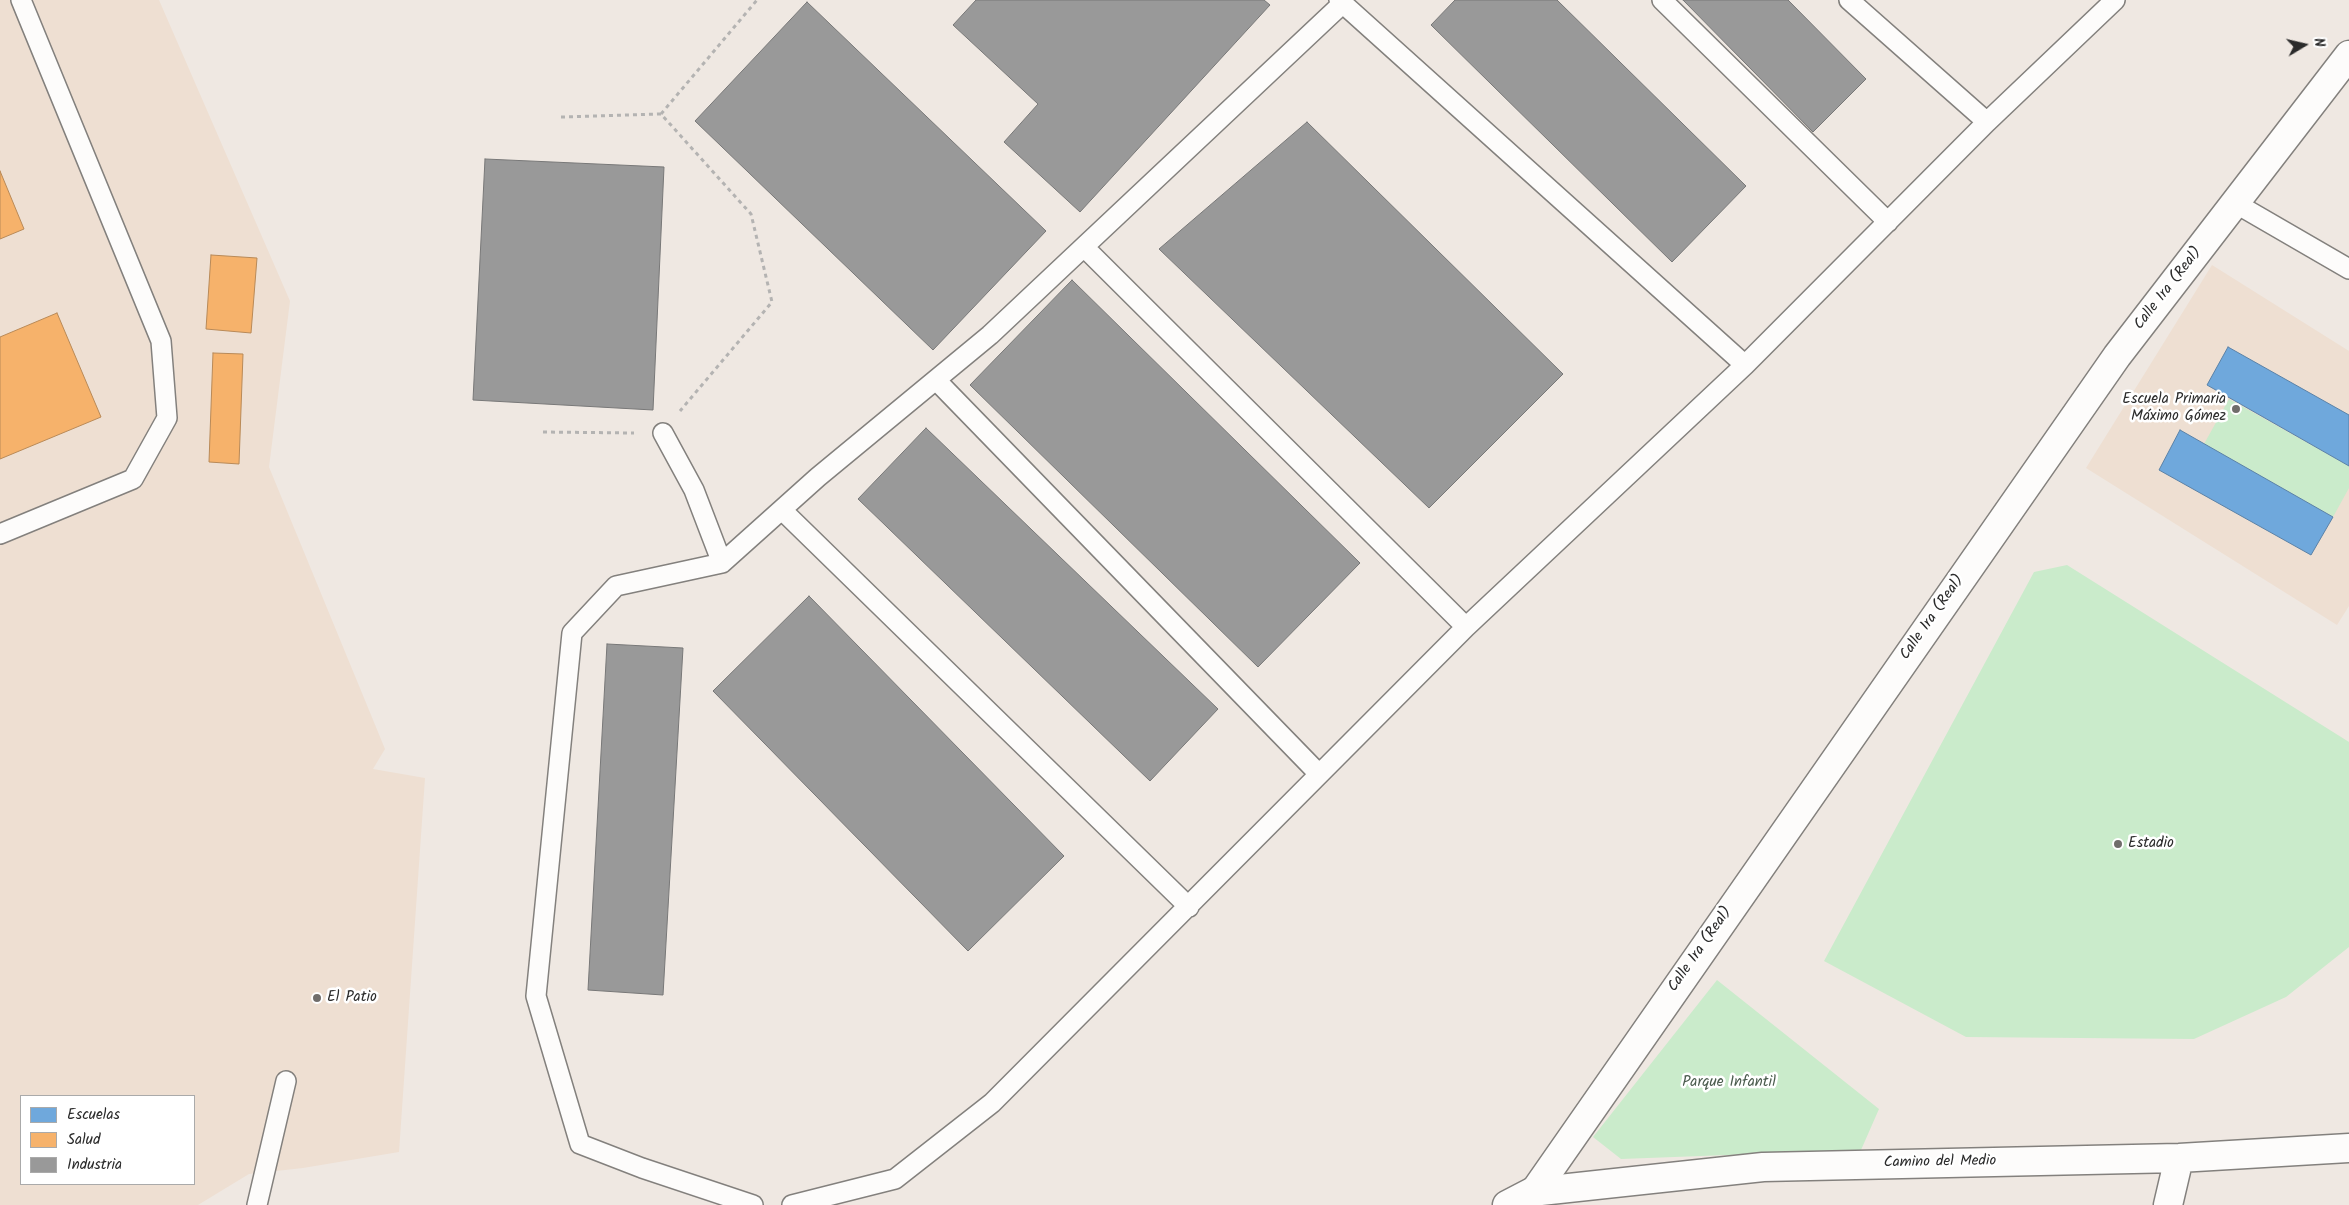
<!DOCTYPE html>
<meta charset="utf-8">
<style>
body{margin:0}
#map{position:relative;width:2349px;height:1205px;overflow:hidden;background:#efe8e2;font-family:Kalam,sans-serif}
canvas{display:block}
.legend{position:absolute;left:20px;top:1095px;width:175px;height:90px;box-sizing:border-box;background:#fff;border:1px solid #aaa;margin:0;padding:6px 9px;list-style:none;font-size:15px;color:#2b2b2b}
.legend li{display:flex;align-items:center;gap:10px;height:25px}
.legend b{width:25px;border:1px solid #aaa}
.north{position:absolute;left:2279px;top:20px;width:50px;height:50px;-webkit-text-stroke:4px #fff;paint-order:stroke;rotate:81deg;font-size:14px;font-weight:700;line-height:20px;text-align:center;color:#2b2b2b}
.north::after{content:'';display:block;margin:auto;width:18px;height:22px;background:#2b2b2b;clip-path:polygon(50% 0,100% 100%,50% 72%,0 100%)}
</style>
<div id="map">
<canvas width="2349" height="1205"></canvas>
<ul class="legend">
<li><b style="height:14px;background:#6fa8dc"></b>Escuelas</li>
<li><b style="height:14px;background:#f6b26b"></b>Salud</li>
<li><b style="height:14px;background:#999"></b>Industria</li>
</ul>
<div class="north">N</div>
</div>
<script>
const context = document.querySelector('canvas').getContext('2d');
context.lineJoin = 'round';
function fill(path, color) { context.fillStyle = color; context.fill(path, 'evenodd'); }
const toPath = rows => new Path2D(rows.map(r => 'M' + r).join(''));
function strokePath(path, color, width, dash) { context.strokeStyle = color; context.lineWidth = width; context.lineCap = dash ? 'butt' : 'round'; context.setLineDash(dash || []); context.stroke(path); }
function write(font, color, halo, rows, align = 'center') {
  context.font = font + ' Kalam,sans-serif'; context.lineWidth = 5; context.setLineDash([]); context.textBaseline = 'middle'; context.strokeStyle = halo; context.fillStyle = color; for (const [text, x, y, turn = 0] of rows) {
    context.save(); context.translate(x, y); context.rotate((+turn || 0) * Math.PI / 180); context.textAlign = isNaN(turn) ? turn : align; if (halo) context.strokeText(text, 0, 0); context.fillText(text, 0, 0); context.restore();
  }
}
const built = toPath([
 [0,0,159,0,290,301,269,467,385,749,373,769,425,778,399,1152,303,1168,249,1174,198,1205,0,1205],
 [21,1096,194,1096,194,1184,21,1184],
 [2212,265,2349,351,2349,606,2337,625,2086,468]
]);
const green = toPath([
 [2229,399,2349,466,2349,488,2333,517,2204,444],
 [2067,565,2349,742,2349,947,2286,997,2194,1039,1966,1037,1824,961,2034,572],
 [1717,980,1879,1109,1861,1150,1621,1159,1593,1137]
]);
const schools = toPath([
 [2228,347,2349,415,2349,466,2207,385,2228,347],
 [2180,430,2333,517,2311,555,2159,470,2180,430]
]);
const health = toPath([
 [0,171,24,229,0,239,0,171],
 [211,255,257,258,251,333,206,329,211,255],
 [57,313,101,417,0,459,0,337,57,313],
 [213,353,243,354,239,464,209,462,213,353]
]);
const industry = toPath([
 [976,0,1264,0,1270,5,1080,212,1004,142,1038,104,953,25,976,0],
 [1455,0,1557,0,1746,186,1672,262,1431,25,1455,0],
 [1683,0,1788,0,1866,79,1813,132,1683,0],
 [807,2,1046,231,933,350,695,121,807,2],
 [1307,122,1563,374,1429,508,1159,249,1307,122],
 [485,159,664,167,653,410,473,400,485,159],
 [1072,280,1360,563,1258,667,970,385,1072,280],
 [926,428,1218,709,1150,781,858,499,926,428],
 [809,596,1064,856,968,951,713,691,809,596],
 [607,644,683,648,663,995,588,990,607,644]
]);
const path = toPath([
 [661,114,757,0],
 [561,117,661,114,751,214,772,302,680,411],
 [543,432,634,433]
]);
const lane = toPath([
 [1339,0,1745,365],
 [1662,0,1888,222],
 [1849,0,1987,122],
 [2235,203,2349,269],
 [1084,247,1466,627],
 [936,380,1319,774],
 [663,433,694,490,722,563,818,477,990,335,1343,3],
 [782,510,1189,907],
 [0,534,133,479,167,418,161,341,21,0],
 [722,563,616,586,572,633,536,996,580,1144,642,1168,753,1205],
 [257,1205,286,1081],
 [792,1205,895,1179,992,1103,1466,627,1745,365,1987,122,2115,0]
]);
const street = toPath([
 [1507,1205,1532,1192,1763,1167,2179,1158,2349,1148],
 [2168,1205,2179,1158]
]);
const secondary = toPath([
 [1525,1205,2117,356,2349,55]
]);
const markers = [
 [2236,409,5,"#706d6b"],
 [2118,844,5,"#706d6b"],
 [317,998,5,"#706d6b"]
];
const streetNames = [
 ["Calle 1ra (Real)",2169,289,-52],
 ["Calle 1ra (Real)",1933,618,-55],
 ["Calle 1ra (Real)",1701,950,-55],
 ["Camino del Medio",1940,1163,-1]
];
const poiNames = [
 ["Escuela Primaria",2226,400,"right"],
 ["Máximo Gómez",2226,417,"right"],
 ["Estadio",2128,844],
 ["El Patio",327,998]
];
const parkNames = [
 ["Parque Infantil",1729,1083]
];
fill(built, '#eedfd2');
fill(green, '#caebcb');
fill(schools, '#6fa8dc');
strokePath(schools, '#5b82a7', 1);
fill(health, '#f6b26b');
strokePath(health, '#b98a58', 1);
fill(industry, '#999');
strokePath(industry, '#787878', 1);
strokePath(lane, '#83807d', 22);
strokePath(street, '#83807d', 31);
strokePath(secondary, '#83807d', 31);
strokePath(path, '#b4b3b2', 3, [4, 4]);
strokePath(lane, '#fdfcfb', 19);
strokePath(street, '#fdfcfb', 28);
strokePath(secondary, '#fdfcfb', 28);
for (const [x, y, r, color] of markers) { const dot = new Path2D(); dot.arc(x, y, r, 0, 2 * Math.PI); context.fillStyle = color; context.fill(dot); strokePath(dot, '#fff', 2); }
write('15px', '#2b2b2b', '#fff', streetNames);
write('15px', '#2b2b2b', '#fff', poiNames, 'left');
write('15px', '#4b5c4e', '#fff', parkNames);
</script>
